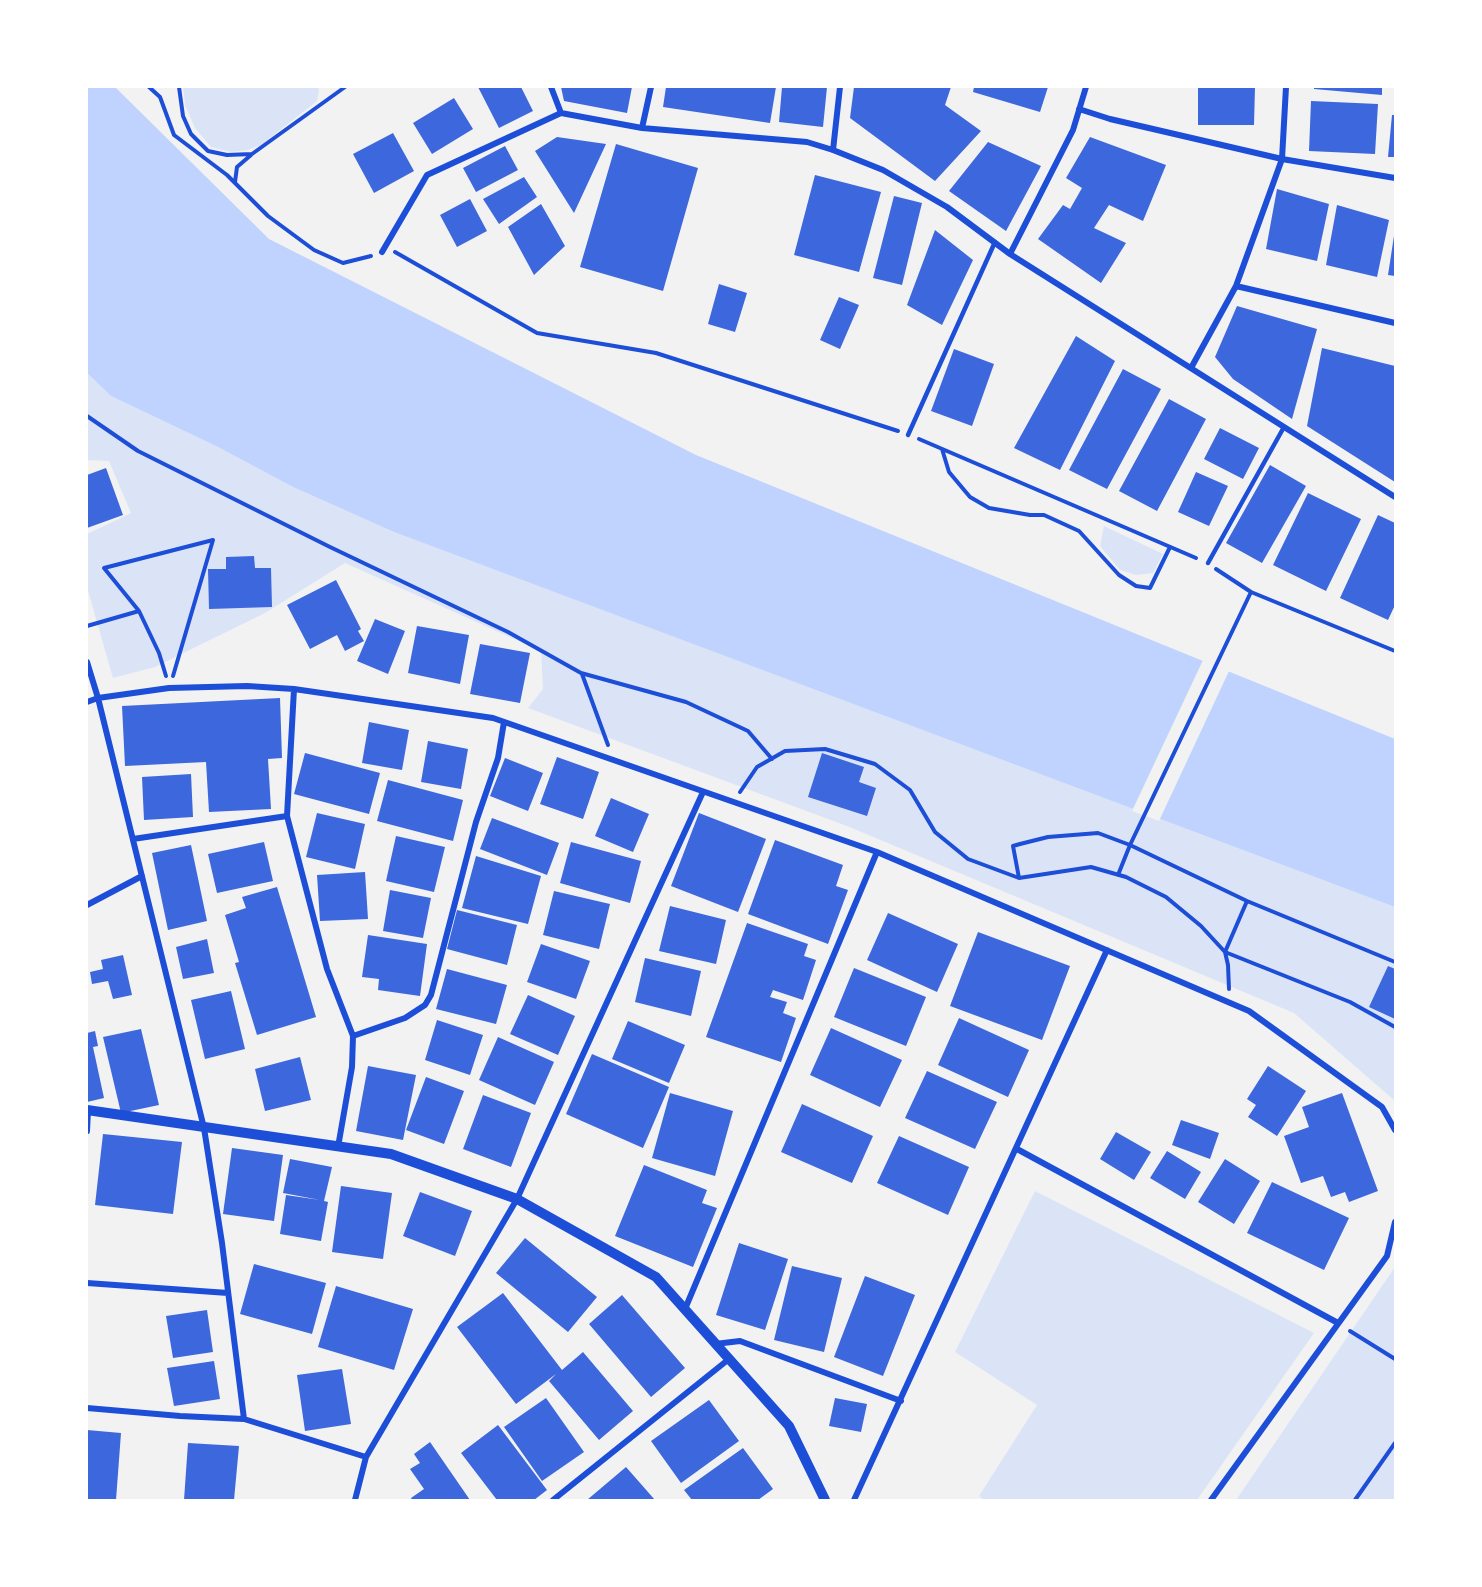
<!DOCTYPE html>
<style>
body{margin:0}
#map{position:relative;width:1482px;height:1587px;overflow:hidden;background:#f2f2f2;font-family:Karla,sans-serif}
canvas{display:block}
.frame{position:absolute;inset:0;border:88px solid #fff;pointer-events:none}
</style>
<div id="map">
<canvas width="1482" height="1587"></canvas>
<div class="frame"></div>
</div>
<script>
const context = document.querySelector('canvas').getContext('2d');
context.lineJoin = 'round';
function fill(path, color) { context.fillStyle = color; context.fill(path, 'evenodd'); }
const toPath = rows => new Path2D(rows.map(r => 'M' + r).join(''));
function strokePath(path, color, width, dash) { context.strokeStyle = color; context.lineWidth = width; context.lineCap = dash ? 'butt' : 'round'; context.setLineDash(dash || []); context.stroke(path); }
const green = toPath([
 [183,87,318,87,319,90,317,101,261,145,247,150,231,152,211,147,195,128,185,105],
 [87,373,111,396,218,447,293,487,394,532,1395,907,1395,1101,1294,1013,847,826,528,708,543,689,541,651,345,563,265,613,155,667,113,678,87,587,87,534,131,513,109,461,87,460],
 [1104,526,1163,554,1153,573,1136,575,1120,570,1100,546],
 [1035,1191,1314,1333,1197,1500,984,1500,979,1496,1037,1405,955,1352],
 [1395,1267,1395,1500,1236,1500]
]);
const water = toPath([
 [87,87,115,87,269,239,696,455,1395,739,1395,907,394,532,293,487,218,447,111,396,87,373]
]);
const pier = toPath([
 [1204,658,1230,669,1159,821,1132,811]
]);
const building = toPath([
 [478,87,521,87,533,111,499,128],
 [561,87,632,87,627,113,564,101],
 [666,87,776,87,770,123,663,107],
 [782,87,827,87,823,127,779,122],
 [854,87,951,87,945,105,981,131,935,181,850,118],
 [974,87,1048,87,1040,112,973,92],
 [1198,87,1255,87,1254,125,1198,125],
 [1314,87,1382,87,1382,95,1314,89],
 [454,98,473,129,432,154,413,123],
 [1311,101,1378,104,1375,154,1309,151],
 [1392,115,1395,115,1395,157,1388,157],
 [393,133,414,171,374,193,353,154],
 [557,137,606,144,574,213,535,151],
 [1090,137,1166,165,1143,221,1109,205,1094,228,1126,243,1101,283,1038,239,1063,205,1070,209,1082,188,1066,178],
 [988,142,1041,166,1006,231,949,191],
 [616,144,698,168,663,291,580,267],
 [505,146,518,170,476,192,463,168],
 [815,175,881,192,859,272,794,255],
 [524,177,537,197,499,224,483,199],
 [1277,189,1329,204,1317,261,1266,249],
 [894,196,922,203,902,285,873,278],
 [470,199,487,231,457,247,440,215],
 [541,204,565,246,534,275,508,227],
 [1337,205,1389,220,1377,277,1326,265],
 [935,230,973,260,942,325,907,305],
 [1394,236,1395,236,1395,276,1388,275],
 [719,284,747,293,735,332,708,324],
 [839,297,859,305,840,349,820,340],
 [1237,306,1317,329,1292,419,1233,379,1215,357],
 [1076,336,1115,361,1060,470,1014,448],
 [1322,348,1395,366,1395,482,1307,426],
 [954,349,994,364,972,426,931,411],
 [1123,369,1161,389,1107,489,1069,470],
 [1169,399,1206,419,1157,511,1119,491],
 [1220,428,1259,448,1243,479,1204,459],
 [1270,465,1306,486,1262,563,1226,543],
 [106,468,123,515,87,528,87,475],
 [1196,472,1228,486,1209,526,1178,512],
 [1308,493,1361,519,1326,591,1273,565],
 [1378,515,1395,523,1395,605,1388,620,1340,598],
 [254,556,255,568,271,568,272,607,209,609,208,569,226,569,226,557],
 [336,580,361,629,358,631,364,641,345,651,337,635,310,649,287,605],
 [375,619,405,631,388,674,357,661],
 [417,626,469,635,460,684,408,673],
 [480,644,530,653,520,703,470,694],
 [280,698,282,758,268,759,271,809,209,812,206,762,125,766,122,706],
 [369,722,409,730,402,770,362,763],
 [428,741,468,749,461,789,421,782],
 [305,753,380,773,369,814,294,794],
 [822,753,864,767,859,782,876,788,867,816,808,797],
 [557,757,599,772,583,819,540,804],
 [505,758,543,773,528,811,490,796],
 [191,774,193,817,144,820,142,777],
 [388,780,463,800,453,841,377,821],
 [611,798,649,814,633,852,595,836],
 [317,813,365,824,355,869,306,857],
 [699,813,766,839,738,912,671,886],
 [492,818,559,843,547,875,480,849],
 [396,836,445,847,434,892,386,881],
 [775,840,843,865,836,886,848,890,828,944,748,914],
 [264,842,273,881,217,893,208,854],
 [571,842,641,861,630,903,560,883],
 [191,845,207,921,168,930,152,853],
 [476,856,541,876,528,924,462,908],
 [365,872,368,919,320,921,317,875],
 [277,887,316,1017,257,1035,235,963,239,962,225,915,246,908,242,897],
 [390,890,431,898,423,938,383,931],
 [554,891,610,904,599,949,543,935],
 [670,906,726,920,716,964,659,951],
 [457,910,517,925,507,965,447,949],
 [888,913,958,944,937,992,867,960],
 [747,923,808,944,804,956,816,960,803,1000,773,990,770,997,787,1002,783,1013,796,1018,781,1062,706,1037],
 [978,932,1070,966,1042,1040,950,1006],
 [368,935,427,944,420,996,378,990,379,979,362,977],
 [207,939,214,973,183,979,176,947],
 [541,944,590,961,576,999,527,982],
 [123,955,132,995,113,999,108,981,92,984,90,972,103,969,101,960],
 [645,958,701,971,691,1016,635,1002],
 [1388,966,1395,969,1395,1019,1369,1007],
 [854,968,926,997,906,1046,834,1017],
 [447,969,507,985,496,1024,436,1009],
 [231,991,245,1049,205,1059,191,1000],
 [528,995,575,1016,558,1055,510,1034],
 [959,1018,1029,1050,1008,1097,938,1065],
 [437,1020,483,1035,470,1075,425,1060],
 [628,1021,685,1045,669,1083,612,1059],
 [831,1028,902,1060,880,1107,810,1075],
 [141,1029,159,1105,121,1113,103,1037],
 [95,1031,98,1046,93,1047,104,1098,87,1102,87,1033],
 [498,1037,554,1062,535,1105,479,1080],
 [592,1054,669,1087,643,1148,566,1114],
 [300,1057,311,1100,265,1111,255,1069],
 [368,1066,416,1075,403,1140,356,1131],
 [1268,1066,1306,1091,1277,1136,1248,1117,1256,1105,1247,1099],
 [927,1071,997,1102,975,1149,905,1118],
 [426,1077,464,1091,444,1144,406,1130],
 [670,1093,733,1111,715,1176,652,1158],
 [1342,1093,1378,1191,1349,1202,1345,1192,1331,1197,1323,1176,1301,1183,1284,1136,1309,1127,1302,1107],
 [483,1095,531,1113,511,1167,463,1149],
 [802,1104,873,1136,852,1183,781,1152],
 [1181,1120,1219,1133,1210,1159,1172,1145],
 [1116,1132,1151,1152,1134,1180,1100,1159],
 [103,1134,182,1142,173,1214,95,1205],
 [899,1136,969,1167,948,1215,877,1183],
 [232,1148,283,1155,274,1221,223,1214],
 [1167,1151,1201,1172,1185,1199,1150,1178],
 [290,1159,332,1167,324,1201,328,1202,321,1241,280,1234,286,1195,320,1200,283,1193],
 [1225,1159,1260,1181,1234,1224,1198,1202],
 [644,1165,707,1190,702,1203,717,1208,693,1267,615,1236],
 [1272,1182,1349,1218,1324,1270,1247,1233],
 [341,1186,392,1193,383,1259,332,1252],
 [420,1192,472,1211,455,1256,403,1236],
 [525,1238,597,1297,568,1332,496,1273],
 [739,1243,788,1259,765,1330,716,1315],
 [254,1264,326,1283,312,1334,240,1314],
 [792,1266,842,1278,824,1352,774,1340],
 [865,1276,915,1295,883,1376,834,1357],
 [336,1286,413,1309,394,1370,318,1347],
 [503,1293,562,1370,583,1352,633,1411,599,1440,549,1381,556,1374,516,1404,457,1327],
 [622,1295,685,1368,651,1397,589,1324],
 [207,1310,213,1352,173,1358,166,1316],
 [214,1361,220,1399,174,1406,167,1368],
 [342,1369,351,1424,305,1431,297,1375],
 [546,1398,584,1452,542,1481,504,1427],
 [835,1398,867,1404,861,1432,829,1426],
 [709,1400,739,1441,681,1483,651,1441],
 [498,1425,547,1490,534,1500,497,1500,461,1453],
 [87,1430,121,1433,116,1500,87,1500],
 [430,1442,470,1500,412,1500,411,1498,424,1489,410,1469,420,1463,414,1454],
 [188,1443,239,1446,234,1500,184,1500],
 [743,1448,773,1489,758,1500,692,1500,684,1490],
 [626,1467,655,1500,587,1500]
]);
const path = toPath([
 [149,87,160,97,174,135,227,175,268,216,314,250,343,263,371,256],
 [179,87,183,116,191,134,208,151,227,155,252,154,345,87],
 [235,182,237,167,251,155],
 [395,252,537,333,656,353,898,431],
 [87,416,138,451,330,547,508,632,581,673,686,702,748,731,772,759],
 [919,439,1196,558],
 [942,449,949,472,970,497,989,508,1030,515,1044,515,1079,531,1119,575,1136,586,1150,588,1170,547],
 [1216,569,1251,592,1395,651],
 [139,611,104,568,213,540,173,676],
 [87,626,139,611,159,653,166,676],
 [582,674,608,745],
 [740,792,757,767,785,751,825,749,875,764,910,790,935,832,968,859,1019,878,1091,867,1126,877,1166,897,1201,926,1225,952,1228,965,1229,989],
 [1118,875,1130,845,1247,901,1395,962],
 [1019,878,1013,846,1020,844,1048,837,1098,833,1130,845,1251,592],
 [1247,901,1225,952,1350,1002,1395,1027],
 [1350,1331,1395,1359],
 [1355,1500,1395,1443]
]);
const service = toPath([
 [908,435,995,242],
 [1208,563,1284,427]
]);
const minor = toPath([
 [551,87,561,113],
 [1079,109,1110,119,1282,159,1395,178],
 [561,113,642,128,807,142,833,150,883,170,947,207,1010,254,1395,497],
 [642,128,651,87],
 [833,150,840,87],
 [382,252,427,175,561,113],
 [1010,254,1073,130,1086,87],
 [1236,286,1395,323],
 [1191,368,1236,286,1282,159,1286,87],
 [87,662,98,698,204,1128,222,1243,244,1419,180,1416,87,1408],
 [87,702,98,698,169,688,247,686,294,689,493,718,877,852,1249,1011,1382,1107,1395,1130],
 [287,816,327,969,353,1036,352,1067,338,1147],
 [133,839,287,816,294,689],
 [87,905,142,876],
 [353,1036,405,1018,425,1005,431,995,476,822,498,758,504,722],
 [87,1131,88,1110],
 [1017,1149,1338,1323],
 [87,1283,228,1293],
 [685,1309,877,852],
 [715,1344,740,1341,901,1401],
 [244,1419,366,1457],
 [355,1500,366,1457,517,1199,703,792],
 [553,1500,729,1359],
 [854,1500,1107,950],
 [1211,1500,1387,1256,1395,1222]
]);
const tertiary = toPath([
 [87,1110,391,1154,517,1199,656,1277,789,1426,825,1500]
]);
fill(green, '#dbe4f7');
fill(water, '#bfd3fe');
fill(pier, '#f2f2f2');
fill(building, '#3d67dc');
strokePath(path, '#1d4ed8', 4);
strokePath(service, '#1d4ed8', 4.5);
strokePath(minor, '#1d4ed8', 6);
strokePath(tertiary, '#1d4ed8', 10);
</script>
